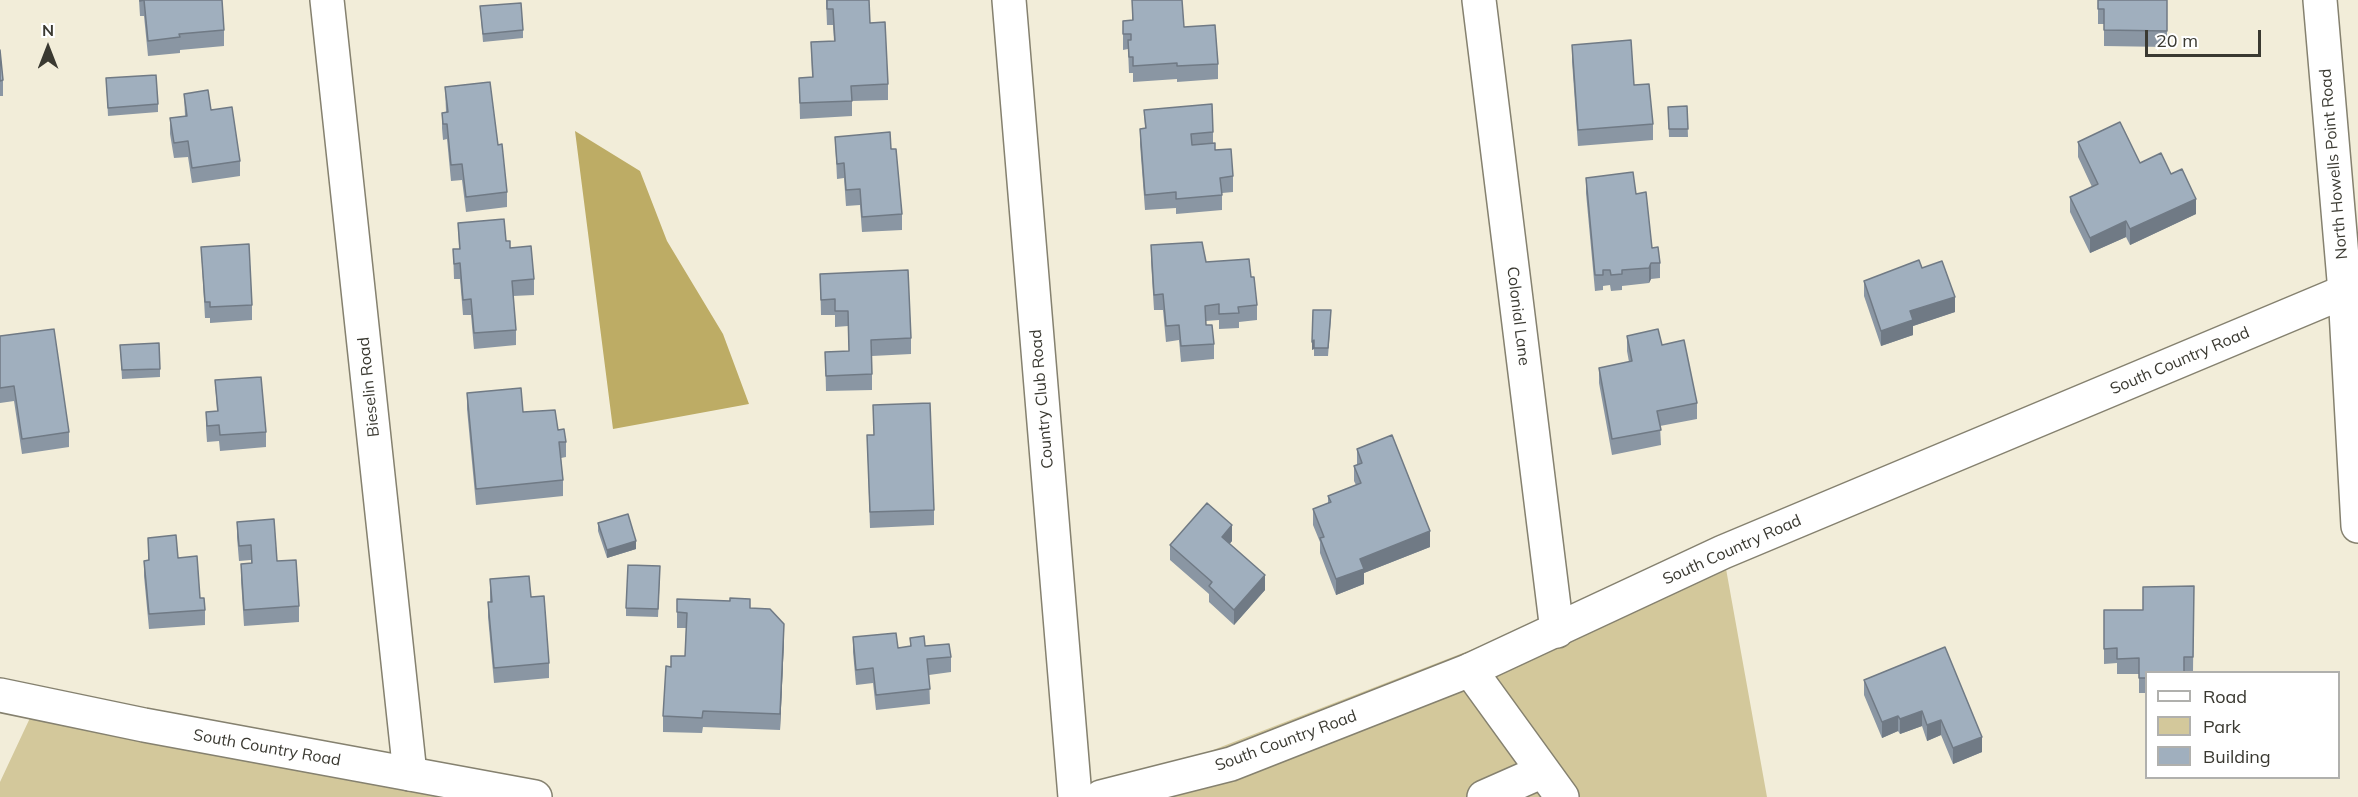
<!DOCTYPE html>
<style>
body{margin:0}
#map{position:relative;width:2358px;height:797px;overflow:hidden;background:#f2edd9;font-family:Mulish,sans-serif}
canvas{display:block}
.legend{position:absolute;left:2145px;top:671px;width:195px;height:108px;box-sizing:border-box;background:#fff;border:2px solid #b0b0ad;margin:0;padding:8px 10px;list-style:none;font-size:18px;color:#3a3931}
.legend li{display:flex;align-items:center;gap:12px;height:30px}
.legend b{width:30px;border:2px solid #b0b0ad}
.north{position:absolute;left:18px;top:18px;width:60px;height:60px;-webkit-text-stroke:4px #fff;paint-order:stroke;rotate:0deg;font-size:16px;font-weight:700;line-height:24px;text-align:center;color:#3a3931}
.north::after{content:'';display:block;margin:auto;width:21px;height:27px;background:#3a3931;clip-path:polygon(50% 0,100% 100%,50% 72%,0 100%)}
.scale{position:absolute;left:2145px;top:30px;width:116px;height:27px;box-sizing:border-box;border:3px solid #3a3931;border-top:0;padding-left:8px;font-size:18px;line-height:21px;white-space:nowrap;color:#3a3931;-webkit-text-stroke:4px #fff;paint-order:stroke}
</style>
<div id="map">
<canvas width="2358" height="797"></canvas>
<ul class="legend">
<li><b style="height:8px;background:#fff"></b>Road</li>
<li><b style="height:16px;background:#d3c89b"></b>Park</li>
<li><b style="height:16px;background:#a0afbe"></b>Building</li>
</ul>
<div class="north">N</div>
<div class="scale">20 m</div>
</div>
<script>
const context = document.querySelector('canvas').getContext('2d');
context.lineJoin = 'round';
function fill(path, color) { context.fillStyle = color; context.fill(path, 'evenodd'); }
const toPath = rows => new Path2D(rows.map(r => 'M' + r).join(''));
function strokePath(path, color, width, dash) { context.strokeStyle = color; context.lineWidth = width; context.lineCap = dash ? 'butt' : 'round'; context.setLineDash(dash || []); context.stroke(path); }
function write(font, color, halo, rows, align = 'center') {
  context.font = font + ' Mulish,sans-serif'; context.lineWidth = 4.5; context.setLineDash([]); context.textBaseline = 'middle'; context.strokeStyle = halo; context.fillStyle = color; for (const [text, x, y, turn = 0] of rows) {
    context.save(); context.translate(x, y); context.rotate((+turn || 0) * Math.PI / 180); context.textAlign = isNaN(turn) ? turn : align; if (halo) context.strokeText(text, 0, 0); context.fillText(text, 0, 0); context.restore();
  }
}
const green = toPath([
 [1723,552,1767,797,1092,797],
 [37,703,535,797,0,797,0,782]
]);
const forest = toPath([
 [575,131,640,171,667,241,723,334,749,404,613,429]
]);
const minor = toPath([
 [327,0,410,774],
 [1009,0,1075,797],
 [1479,0,1557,631],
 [2320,0,2345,292,2358,526],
 [1470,670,1562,797],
 [1484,797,1543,771]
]);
const major = toPath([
 [0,695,144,725,535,797],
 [1101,797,1231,764,1470,670,1723,552,2358,286]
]);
const wall = toPath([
 [139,0,222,0,224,30,224,46,180,50,180,53,148,56,144,16,140,16],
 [826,0,869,0,870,23,888,84,888,100,852,101,852,116,800,119,799,78,812,77,811,42,834,41,833,25,827,25],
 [1132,0,1184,27,1218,64,1218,79,1177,82,1177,79,1133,82,1133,73,1129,73,1128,49,1123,50,1123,21,1132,20],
 [2098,0,2167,0,2167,47,2104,46,2104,24,2098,24],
 [480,6,523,30,523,38,483,42],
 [1572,45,1653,124,1653,140,1578,146,1572,61],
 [0,50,3,80,3,96,0,96],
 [106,78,158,104,158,112,108,116],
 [445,87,498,145,507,192,507,207,466,212,462,180,451,181,447,139,443,140,442,128,442,113,446,112],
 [184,94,211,110,240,161,240,176,192,183,188,157,174,158,170,134,170,118,185,116],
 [1687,106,1688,137,1669,137,1668,107],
 [1144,110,1213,132,1213,143,1215,150,1233,176,1233,192,1222,193,1222,210,1176,214,1176,208,1145,210,1140,144,1140,129,1145,128],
 [835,137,891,149,902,214,902,230,862,232,860,205,846,206,844,178,837,179],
 [2078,142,2171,174,2196,214,2130,245,2126,237,2090,253,2070,212,2070,197,2092,187,2078,157],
 [1586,178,1636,194,1652,248,1660,263,1660,278,1651,279,1649,283,1622,286,1622,290,1611,291,1610,285,1603,286,1603,290,1595,291,1586,193],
 [458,223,506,241,534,279,534,295,513,296,516,330,516,345,474,349,471,315,463,315,460,279,454,279,453,249,459,249],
 [1151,245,1251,277,1257,305,1257,320,1239,322,1239,328,1219,329,1219,320,1206,321,1206,325,1214,344,1214,359,1181,362,1179,340,1166,342,1163,310,1154,310,1151,261],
 [201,247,252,305,252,320,210,323,210,318,205,318],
 [1922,268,1955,312,1913,326,1913,335,1881,346,1864,296,1864,281],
 [820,274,911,338,911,354,872,356,872,390,826,391,825,352,849,351,848,326,835,327,835,315,821,315],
 [1331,318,1328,356,1314,356,1314,349,1312,350],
 [0,336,69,432,69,447,22,454,14,401,0,403],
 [1627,336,1697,403,1697,419,1660,426,1661,445,1612,455,1599,383,1599,368,1629,362,1627,351],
 [120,345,160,369,160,377,122,379],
 [215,380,266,432,266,447,220,451,219,441,207,442,206,428,206,412,217,411],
 [467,393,523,412,558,430,566,442,566,457,561,458,563,480,563,496,476,505,467,409],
 [873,405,934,510,934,525,870,528,867,435,874,435],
 [1357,449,1430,547,1364,573,1364,584,1336,595,1320,553,1320,542,1313,525,1313,509,1328,503,1328,496,1356,485,1354,481,1354,466,1357,465],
 [237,522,277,561,299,606,299,622,244,626,241,580,241,564,251,563,251,560,239,561,237,537],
 [598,523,636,549,607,558,598,531],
 [148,538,178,558,200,598,205,610,205,625,149,629,144,576,144,561,148,560],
 [1232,541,1229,544,1265,590,1234,625,1209,602,1209,594,1170,560,1170,545],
 [660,574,658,617,626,616,626,608],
 [490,579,531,597,549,663,549,678,494,683,488,617,488,602,490,602],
 [2194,586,2193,672,2146,672,2146,693,2139,693,2139,674,2117,674,2117,663,2104,664,2104,610,2143,610],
 [677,599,750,608,784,640,780,730,703,727,702,733,663,732,663,716,671,667,685,656,686,628,677,628],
 [853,637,898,648,910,646,910,638,925,646,951,657,951,672,929,675,930,704,876,710,873,683,856,685,853,652],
 [1945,647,1982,752,1953,764,1941,735,1927,741,1922,726,1900,734,1898,731,1882,738,1864,695,1864,680]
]);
const shadedWall = toPath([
 [2196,199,2196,214,2130,245,2130,229],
 [2126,221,2126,237,2090,253,2090,238],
 [1651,263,1651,279,1649,283,1649,268],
 [1955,297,1955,312,1913,326,1913,335,1881,346,1881,331,1910,311],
 [1314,340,1314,349,1312,350,1312,342],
 [1232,525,1232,541,1222,553,1222,537],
 [1430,531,1430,547,1364,573,1364,584,1336,595,1336,579,1360,559],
 [636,541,636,549,607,558,607,550],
 [1265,575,1265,590,1234,625,1234,610],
 [784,624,784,640,780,730,780,714],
 [1922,711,1922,726,1900,734,1900,719],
 [1898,716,1898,731,1882,738,1882,722],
 [1941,720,1941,735,1927,741,1927,725],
 [1982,737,1982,752,1953,764,1953,748]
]);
const building = toPath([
 [140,0,222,0,224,30,179,34,180,37,148,41,144,0,140,1,140,0],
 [827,0,869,0,870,23,885,22,888,84,851,86,852,101,800,103,799,78,813,77,811,42,835,41,833,9,827,9,827,0],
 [1132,0,1182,0,1184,27,1215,25,1218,64,1177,66,1177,63,1133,66,1133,57,1129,57,1128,40,1131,40,1131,34,1123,34,1123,21,1133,20,1132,0],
 [2098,0,2167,0,2167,31,2104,30,2104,9,2098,9,2098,0],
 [521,3,523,30,483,34,480,6,521,3],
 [1631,40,1634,85,1649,84,1653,124,1578,130,1572,45,1631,40],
 [0,50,3,80,0,81,0,50],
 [156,75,158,104,108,108,106,78,156,75],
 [490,82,498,145,502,144,507,192,466,197,462,164,451,165,447,124,443,124,442,113,448,112,445,87,490,82],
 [208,90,211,110,232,107,240,161,192,168,188,141,174,143,170,118,187,116,184,94,208,90],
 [1212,104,1213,132,1191,134,1192,145,1215,143,1215,150,1231,149,1233,176,1220,178,1222,195,1176,199,1176,192,1145,195,1140,129,1146,128,1144,110,1212,104],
 [1687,106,1688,129,1669,129,1668,107,1687,106],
 [2120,122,2140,163,2161,153,2171,174,2182,169,2196,199,2130,229,2126,221,2090,238,2070,197,2098,184,2078,142,2120,122],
 [890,132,891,149,896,149,902,214,862,217,860,189,846,190,844,163,837,164,835,137,890,132],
 [1633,172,1636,194,1646,192,1652,248,1658,247,1660,263,1651,263,1649,268,1622,270,1622,274,1611,275,1610,270,1603,270,1603,275,1595,275,1586,178,1633,172],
 [504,219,506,241,510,241,510,248,531,246,534,279,512,281,516,330,474,333,471,299,463,300,460,263,454,264,453,249,460,249,458,223,504,219],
 [1202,242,1206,262,1249,259,1251,277,1254,277,1257,305,1238,307,1239,313,1219,314,1219,304,1205,306,1206,325,1212,325,1214,344,1181,346,1179,325,1166,326,1163,294,1154,295,1151,245,1202,242],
 [249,244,252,305,210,307,210,302,205,302,201,247,249,244],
 [1919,260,1922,268,1942,261,1955,297,1910,311,1913,320,1881,331,1864,281,1919,260],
 [908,270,911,338,871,340,872,374,826,376,825,352,849,351,848,311,835,311,835,299,821,300,820,274,908,270],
 [1313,310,1331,310,1328,348,1314,348,1314,340,1312,342,1313,310],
 [54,329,69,432,22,439,14,386,0,388,0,336,54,329],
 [1658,329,1662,345,1684,340,1697,403,1657,411,1661,430,1612,439,1599,368,1632,361,1627,336,1658,329],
 [159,343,160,369,122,370,120,345,159,343],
 [261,377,266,432,220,435,219,425,207,426,206,412,218,411,215,380,261,377],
 [521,388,523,412,555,410,558,430,564,429,566,442,559,442,563,480,476,489,467,393,521,388],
 [930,403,934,510,870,512,867,435,874,435,873,405,930,403],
 [1392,435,1430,531,1360,559,1364,569,1336,579,1320,538,1324,537,1313,509,1331,502,1328,496,1361,483,1354,466,1362,463,1357,449,1392,435],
 [1207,503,1232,525,1222,537,1265,575,1234,610,1209,586,1212,582,1170,545,1207,503],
 [628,514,636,541,607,550,598,523,628,514],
 [274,519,277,561,296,560,299,606,244,610,241,564,252,563,251,545,239,546,237,522,274,519],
 [176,535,178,558,197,556,200,598,204,598,205,610,149,614,144,561,149,560,148,538,176,535],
 [628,565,660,566,658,609,626,608,628,565],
 [529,576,531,597,544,596,549,663,494,668,488,602,492,602,490,579,529,576],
 [2194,586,2193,657,2184,657,2184,672,2146,672,2146,678,2139,678,2139,658,2117,659,2117,648,2104,649,2104,610,2143,610,2143,587,2194,586],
 [730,598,750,599,750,608,770,609,784,624,780,714,703,711,702,718,663,716,666,666,671,667,671,656,685,656,687,613,677,612,677,599,730,601,730,598],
 [896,633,898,648,911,646,910,638,924,636,925,646,949,644,951,657,927,659,930,689,876,695,873,668,856,670,853,637,896,633],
 [1945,647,1982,737,1953,748,1941,720,1927,725,1922,711,1900,719,1898,716,1882,722,1864,680,1945,647]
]);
const streetNames = [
 ["North Howells Point Road",2334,164,-95],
 ["Colonial Lane",1518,316,83],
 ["South Country Road",2180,361,-23],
 ["Bieselin Road",369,387,-96],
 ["Country Club Road",1042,399,-95],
 ["South Country Road",1732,550,-24],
 ["South Country Road",1286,741,-20],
 ["South Country Road",267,748,10]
];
fill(green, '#d3c89b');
fill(forest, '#bdac65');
strokePath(minor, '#85816f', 36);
strokePath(major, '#85816f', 36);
strokePath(minor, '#fff', 33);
strokePath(major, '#fff', 33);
fill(wall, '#8a96a3');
fill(shadedWall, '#707a85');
fill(building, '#a0afbe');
strokePath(building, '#707a85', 1.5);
write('16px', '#3a3931', '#fff', streetNames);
</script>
